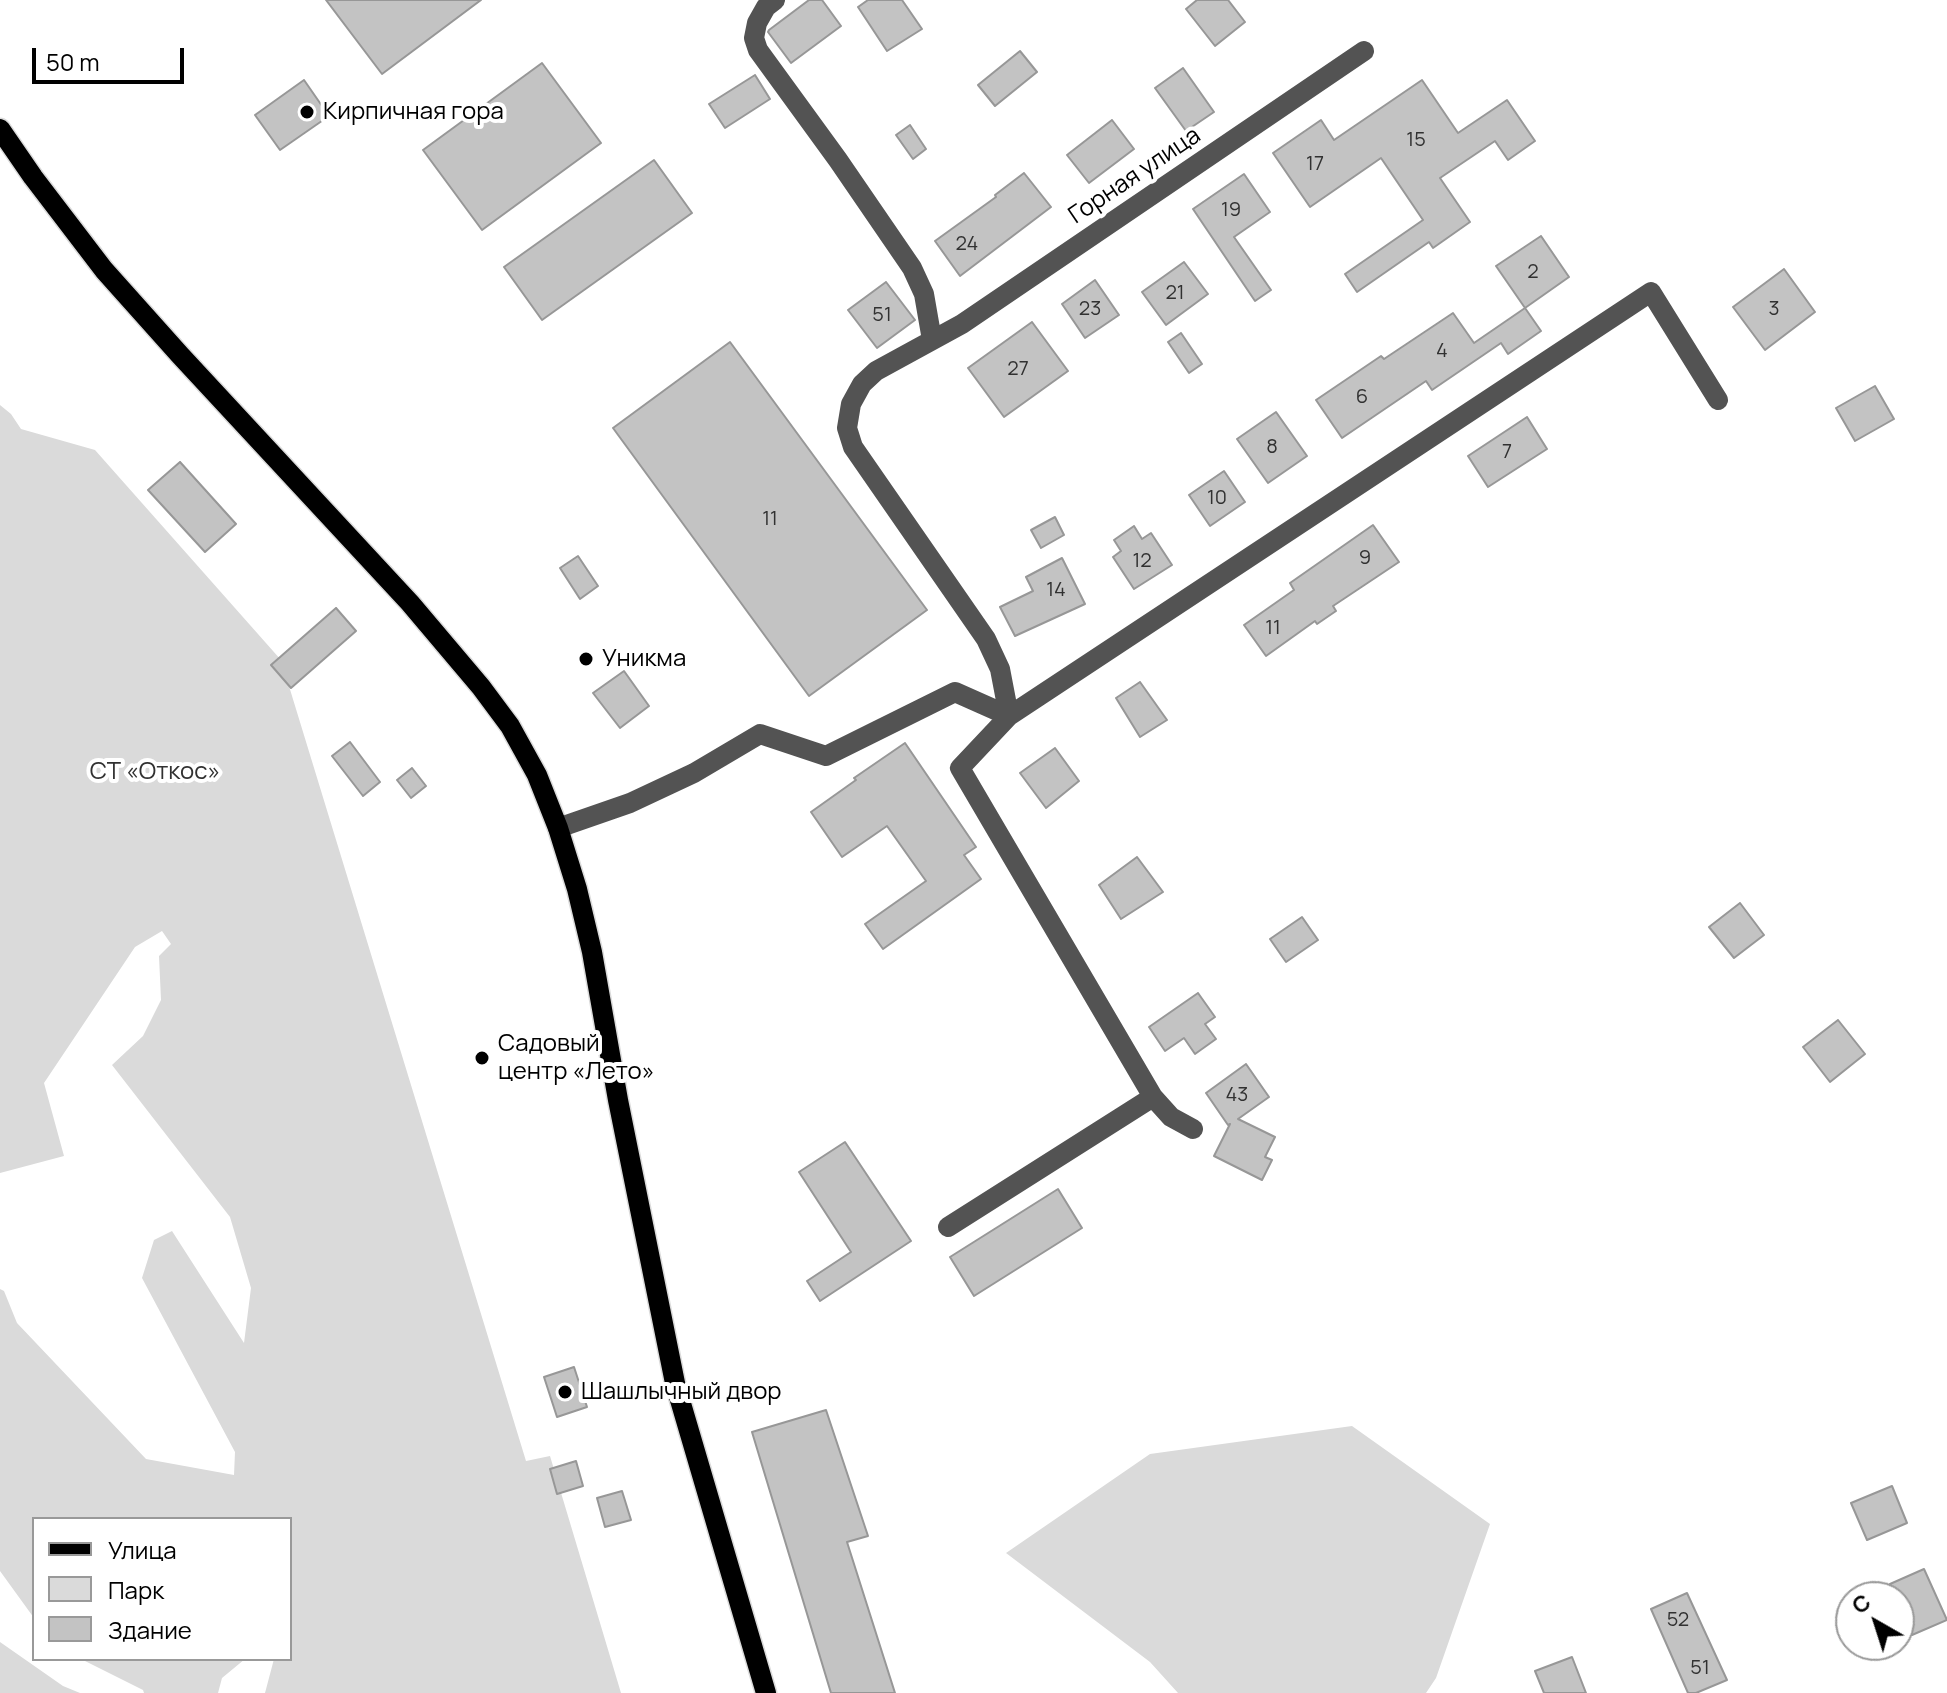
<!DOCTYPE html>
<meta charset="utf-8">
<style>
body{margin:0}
#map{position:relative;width:1947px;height:1693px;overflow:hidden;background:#fff;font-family:Manrope,sans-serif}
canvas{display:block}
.legend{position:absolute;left:32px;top:1517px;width:260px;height:144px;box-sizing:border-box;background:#fff;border:2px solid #999;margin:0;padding:10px 14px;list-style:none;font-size:24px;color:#000}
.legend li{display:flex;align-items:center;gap:16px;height:40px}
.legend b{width:40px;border:2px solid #999}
.north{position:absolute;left:1835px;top:1581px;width:80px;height:80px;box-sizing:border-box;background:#fff;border:2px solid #999;border-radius:50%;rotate:321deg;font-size:22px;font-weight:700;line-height:32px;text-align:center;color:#000}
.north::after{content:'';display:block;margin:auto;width:28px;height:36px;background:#000;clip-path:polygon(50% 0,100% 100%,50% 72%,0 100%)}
.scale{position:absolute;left:32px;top:48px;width:152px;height:36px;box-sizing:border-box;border:4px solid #000;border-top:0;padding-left:10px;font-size:24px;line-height:28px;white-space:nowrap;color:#000;-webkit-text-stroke:6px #fff;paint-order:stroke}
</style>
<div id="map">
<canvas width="1947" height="1693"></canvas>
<ul class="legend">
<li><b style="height:10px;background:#000"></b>Улица</li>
<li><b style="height:22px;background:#dadada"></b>Парк</li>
<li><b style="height:22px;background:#c3c3c3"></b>Здание</li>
</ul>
<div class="north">С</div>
<div class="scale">50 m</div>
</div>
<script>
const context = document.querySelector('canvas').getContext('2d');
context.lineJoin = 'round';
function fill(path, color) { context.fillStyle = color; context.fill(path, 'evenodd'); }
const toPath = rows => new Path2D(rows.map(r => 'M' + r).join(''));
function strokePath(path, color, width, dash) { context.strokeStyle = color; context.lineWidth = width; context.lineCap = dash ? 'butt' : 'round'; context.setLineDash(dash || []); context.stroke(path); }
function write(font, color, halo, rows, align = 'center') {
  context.font = font + ' Manrope,sans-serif'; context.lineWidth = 8; context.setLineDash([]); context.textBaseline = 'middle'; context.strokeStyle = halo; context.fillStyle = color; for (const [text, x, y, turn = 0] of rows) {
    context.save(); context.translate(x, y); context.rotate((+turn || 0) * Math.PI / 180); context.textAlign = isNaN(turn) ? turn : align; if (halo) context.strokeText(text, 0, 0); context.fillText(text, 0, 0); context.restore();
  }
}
const green = toPath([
 [0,405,11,414,21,429,95,450,281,660,526,1461,550,1456,621,1693,265,1693,274,1659,290,1659,290,1519,34,1519,34,1618,0,1571,0,1289,4,1291,17,1323,146,1459,234,1475,235,1452,142,1278,154,1240,172,1231,244,1343,251,1288,230,1217,112,1065,143,1036,161,1000,159,956,171,944,162,931,135,947,44,1083,64,1156,0,1173],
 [1352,1426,1490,1524,1436,1678,1426,1693,1178,1693,1150,1662,1006,1553,1150,1454],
 [0,1642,63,1686,80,1693,0,1693],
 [81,1659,245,1659,222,1678,218,1693,144,1693,143,1690]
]);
const building = toPath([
 [326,0,481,0,382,74,326,0],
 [809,0,822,0,841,26,791,63,768,32,769,30,809,0],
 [868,0,902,0,922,29,887,51,858,7,868,0],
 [1197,0,1228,0,1245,22,1215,46,1186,9,1197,0],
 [1020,51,1037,72,995,106,978,85,1020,51],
 [542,63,601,143,482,230,423,150,542,63],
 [1183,68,1214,112,1186,131,1155,88,1183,68],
 [755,75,770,99,725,128,709,104,755,75],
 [304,80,329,116,280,150,255,115,304,80],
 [1422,80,1458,133,1507,100,1535,141,1508,160,1495,141,1440,178,1470,222,1433,248,1429,242,1357,292,1345,274,1423,220,1381,158,1310,207,1273,153,1321,120,1334,140,1422,80],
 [1112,120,1134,149,1089,183,1067,155,1112,120],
 [910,125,926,149,913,159,896,135,910,125],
 [654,160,692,213,542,320,504,267,654,160],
 [1024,173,1051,207,960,276,935,241,996,197,995,195,1024,173],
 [1244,174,1270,212,1234,237,1271,290,1255,301,1193,209,1244,174],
 [1541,236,1569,277,1525,308,1496,266,1541,236],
 [1184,262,1208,294,1166,325,1142,292,1184,262],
 [1784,269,1815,312,1765,350,1733,307,1784,269],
 [1095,280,1119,315,1085,338,1062,304,1095,280],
 [886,282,915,320,877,348,848,310,886,282],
 [1525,308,1541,331,1508,354,1501,343,1432,390,1426,381,1342,438,1316,400,1381,356,1384,359,1453,313,1474,343,1525,308],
 [1032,322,1068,371,1004,417,968,368,1032,322],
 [1181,333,1202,364,1189,373,1168,342,1181,333],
 [730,342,927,610,809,696,613,428,730,342],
 [1875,386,1894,419,1855,441,1836,408,1875,386],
 [1276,412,1307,456,1268,483,1237,439,1276,412],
 [1527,417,1547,449,1488,487,1468,456,1527,417],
 [180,462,236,524,205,552,148,490,180,462],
 [1224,471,1245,502,1210,526,1189,495,1224,471],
 [1055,517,1064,535,1041,548,1031,530,1055,517],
 [1373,525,1399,562,1333,606,1336,611,1317,624,1315,621,1266,656,1244,625,1294,590,1290,583,1373,525],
 [1134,526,1142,539,1151,533,1172,565,1134,589,1113,557,1121,551,1114,540,1134,526],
 [578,556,598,586,580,599,560,568,578,556],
 [1062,558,1085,604,1015,636,1000,607,1033,591,1026,577,1062,558],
 [336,608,356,631,291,688,271,665,336,608],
 [624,671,649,706,620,728,593,693,624,671],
 [1140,682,1167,720,1140,737,1116,698,1140,682],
 [350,742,380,782,363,796,332,756,350,742],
 [905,743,976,847,964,855,981,879,883,949,865,924,926,881,887,826,842,857,811,812,856,780,854,778,905,743],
 [1055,748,1079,781,1046,808,1020,773,1055,748],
 [412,768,426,786,411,798,397,780,412,768],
 [1137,857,1163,892,1121,919,1099,885,1137,857],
 [1740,903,1764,935,1734,958,1709,927,1740,903],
 [1302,917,1318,940,1286,962,1270,939,1302,917],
 [1198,993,1215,1017,1205,1024,1216,1039,1195,1054,1184,1038,1165,1051,1149,1027,1198,993],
 [1838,1020,1865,1054,1830,1082,1803,1047,1838,1020],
 [1246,1064,1269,1097,1238,1119,1275,1137,1265,1157,1272,1160,1262,1180,1214,1156,1230,1124,1228,1125,1206,1093,1246,1064],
 [845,1142,911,1241,820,1301,807,1281,851,1252,799,1172,845,1142],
 [1058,1189,1082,1228,974,1296,950,1257,1058,1189],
 [574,1367,587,1407,557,1417,544,1377,574,1367],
 [826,1410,868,1536,847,1542,895,1693,831,1693,752,1432,826,1410],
 [576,1461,583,1486,557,1494,550,1469,576,1461],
 [1892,1486,1907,1523,1867,1540,1851,1503,1892,1486],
 [622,1491,631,1520,605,1527,597,1498,622,1491],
 [1924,1569,1947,1620,1912,1635,1899,1604,1899,1597,1896,1597,1890,1584,1924,1569],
 [1687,1593,1727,1680,1696,1693,1688,1693,1651,1609,1687,1593],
 [1572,1657,1586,1693,1544,1693,1535,1671,1572,1657]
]);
const minor = toPath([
 [775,0,766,7,757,23,754,38,758,50,838,160,912,268,924,294,932,340],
 [1009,716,1000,669,986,639,853,447,847,428,851,404,862,384,876,371,962,324,1364,51],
 [558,828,630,803,694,773,760,734,826,756,955,692,1009,716],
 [1193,1129,1171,1117,1153,1097,960,768,1009,716,1651,292,1718,400],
 [948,1227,1153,1097]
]);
const major = toPath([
 [0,129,33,177,104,270,180,355,410,603,481,687,510,726,537,775,558,828,577,889,592,952,618,1100,675,1383,766,1693]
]);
const markers = [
 [307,112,8,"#000"],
 [586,659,8,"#000"],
 [482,1058,8,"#000"],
 [565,1392,8,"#000"]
];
const numberNames = [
 ["15",1416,140],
 ["17",1315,164],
 ["19",1231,210],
 ["24",967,244],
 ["2",1533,272],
 ["21",1175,293],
 ["23",1090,309],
 ["3",1774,309],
 ["51",882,315],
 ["4",1442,351],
 ["27",1018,369],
 ["6",1362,397],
 ["8",1272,447],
 ["7",1507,452],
 ["10",1217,498],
 ["11",770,519],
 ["9",1365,558],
 ["12",1142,561],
 ["14",1056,590],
 ["11",1273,628],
 ["43",1237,1095],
 ["52",1678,1620],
 ["51",1700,1668]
];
const poiNames = [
 ["Кирпичная гора",323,112],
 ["Уникма",602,659],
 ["Садовый",498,1044],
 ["центр «Лето»",498,1072],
 ["Шашлычный двор",581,1392]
];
const streetNames = [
 ["Горная улица",1135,176,-34]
];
const parkNames = [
 ["СТ «Откос»",155,772]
];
fill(green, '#dadada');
fill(building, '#c3c3c3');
strokePath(building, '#979797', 2);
strokePath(major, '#dbdbdb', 23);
strokePath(minor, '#535353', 20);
strokePath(major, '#000', 20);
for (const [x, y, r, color] of markers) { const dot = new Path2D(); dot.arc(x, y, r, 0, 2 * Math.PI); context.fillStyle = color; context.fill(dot); strokePath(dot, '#fff', 3); }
write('20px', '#313131', null, numberNames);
write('24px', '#000', '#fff', poiNames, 'left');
write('24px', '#000', '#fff', streetNames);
write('24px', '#313131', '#fff', parkNames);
</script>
